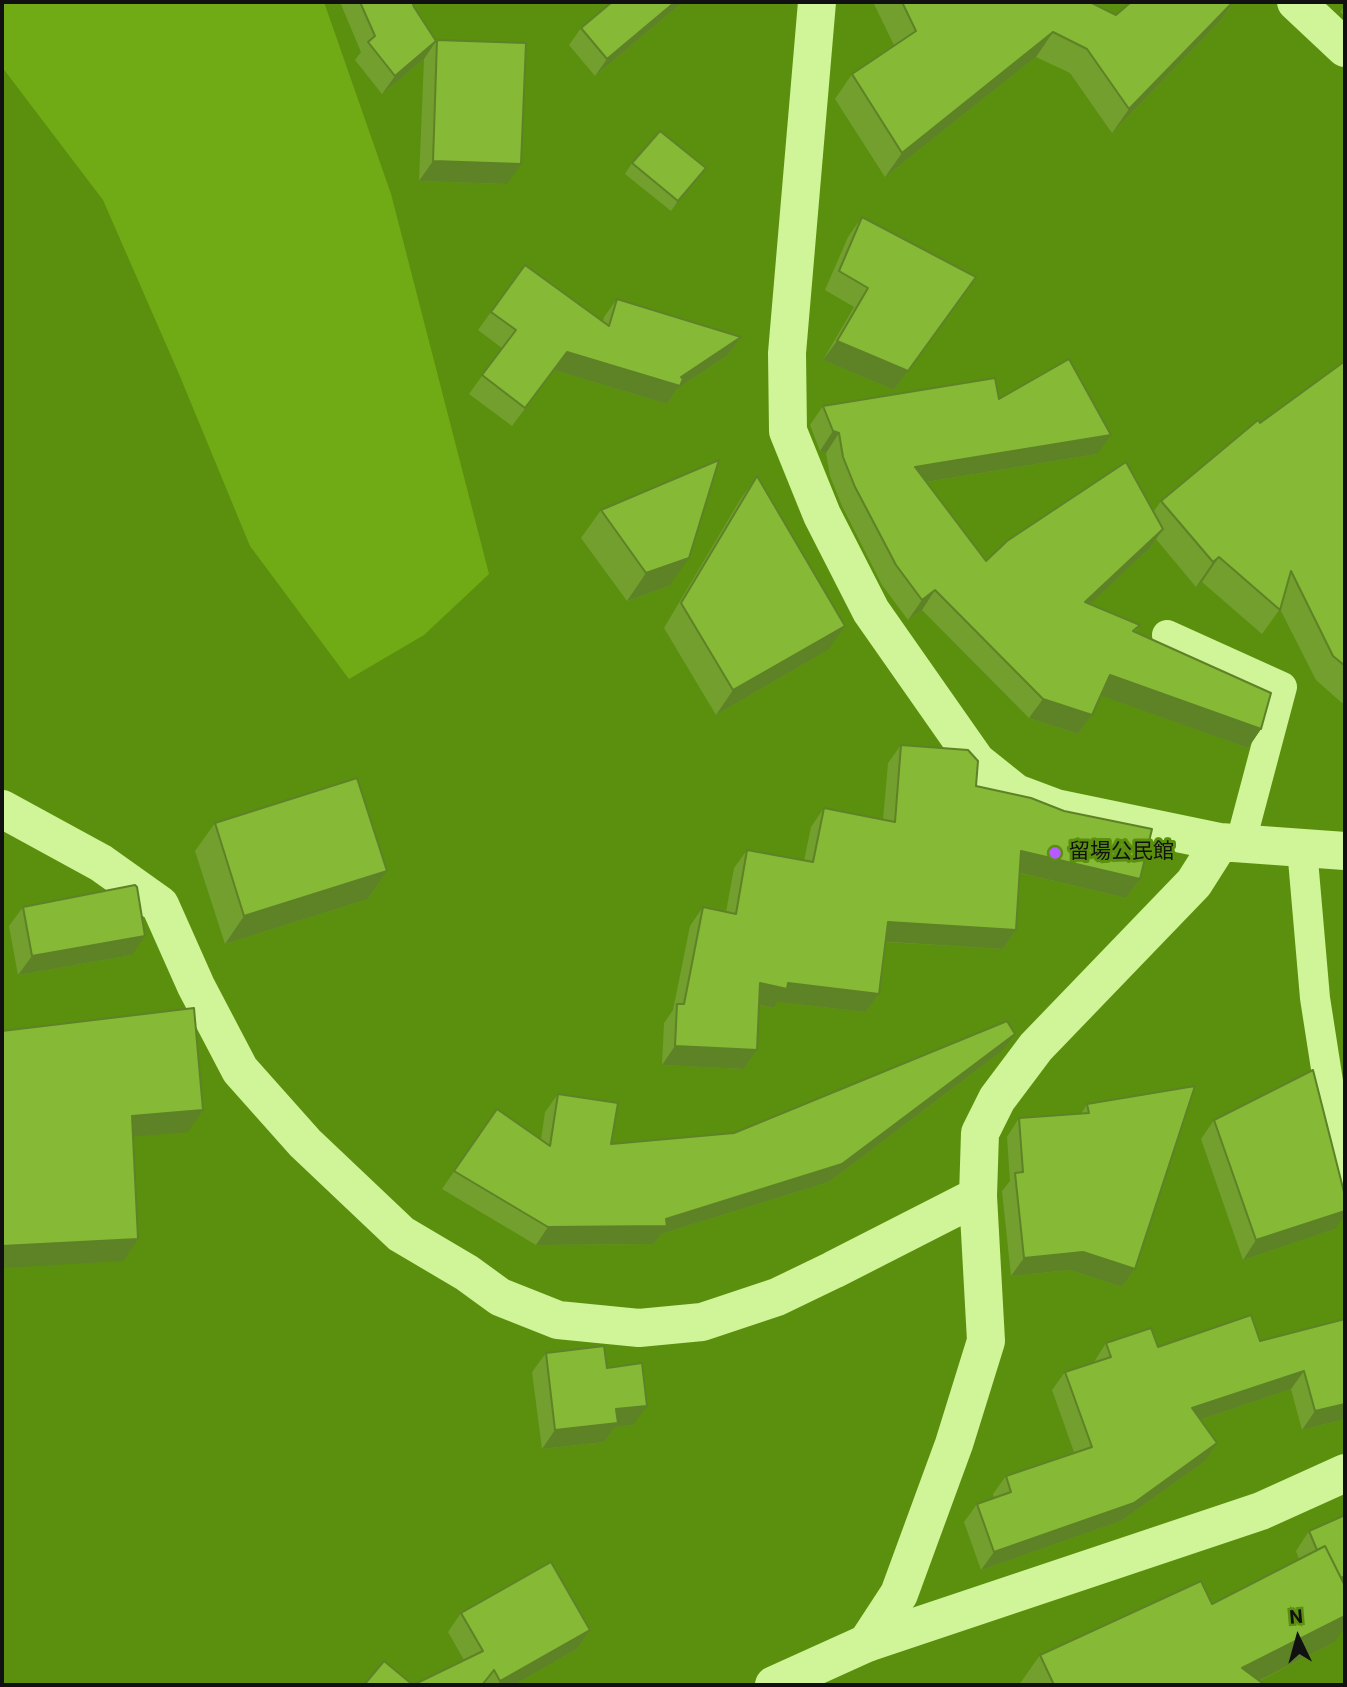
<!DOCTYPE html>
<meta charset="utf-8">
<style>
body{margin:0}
#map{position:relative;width:1347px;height:1687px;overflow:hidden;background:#5b900e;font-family:Roboto,sans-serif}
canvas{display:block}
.frame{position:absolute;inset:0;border:4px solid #111;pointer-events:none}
.north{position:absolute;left:1263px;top:1603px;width:70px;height:70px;-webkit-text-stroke:5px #5b900e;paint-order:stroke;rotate:355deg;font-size:19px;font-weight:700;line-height:28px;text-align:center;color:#111}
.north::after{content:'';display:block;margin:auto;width:24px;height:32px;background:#111;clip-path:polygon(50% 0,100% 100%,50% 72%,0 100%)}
</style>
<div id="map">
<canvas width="1347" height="1687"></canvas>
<div class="frame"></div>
<div class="north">N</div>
</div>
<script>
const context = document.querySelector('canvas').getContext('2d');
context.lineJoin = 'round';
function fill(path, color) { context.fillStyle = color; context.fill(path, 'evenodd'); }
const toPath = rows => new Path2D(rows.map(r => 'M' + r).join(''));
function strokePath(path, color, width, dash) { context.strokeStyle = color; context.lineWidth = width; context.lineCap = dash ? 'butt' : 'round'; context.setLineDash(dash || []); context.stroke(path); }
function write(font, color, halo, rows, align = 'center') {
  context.font = font + ' Roboto,"Noto Sans JP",sans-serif'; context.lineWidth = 6; context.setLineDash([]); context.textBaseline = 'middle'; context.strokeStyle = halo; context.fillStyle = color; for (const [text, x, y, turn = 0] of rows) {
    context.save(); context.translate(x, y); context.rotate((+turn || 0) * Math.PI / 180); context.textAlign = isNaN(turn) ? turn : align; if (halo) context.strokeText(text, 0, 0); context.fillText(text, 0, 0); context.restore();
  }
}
const green = toPath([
 [2,2,324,2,391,194,489,574,424,635,349,679,250,546,179,374,103,200,2,67]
]);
const service = toPath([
 [1167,635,1282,687,1240,845],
 [1302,848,1315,998,1345,1190]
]);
const minor = toPath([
 [817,2,787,353,788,431,822,515,871,611,976,761,1016,793,1056,808,1220,842,1345,851],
 [1296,2,1345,48],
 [2,809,101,863,160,905,196,986,240,1070,305,1143,401,1234,467,1273,500,1297,558,1320,639,1328,702,1322,777,1297,833,1270,978,1196],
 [867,1643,899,1594,954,1444,986,1341,978,1196,980,1133,997,1099,1036,1047,1194,883,1220,842]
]);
const tertiary = toPath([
 [774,1685,867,1643,1261,1511,1345,1473]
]);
const wall = toPath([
 [340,2,412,2,414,7,436,41,437,40,507,184,419,181,424,59,382,94,355,60,361,52],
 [612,2,683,2,595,76,569,45,581,28],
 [873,2,1090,2,1116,15,1131,2,1234,2,1220,21,1112,133,1070,73,1036,57,885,177,835,99,852,74,894,45],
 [1345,5,1345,17,1340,12],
 [632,163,699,178,671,211,625,174],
 [862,217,963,297,894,390,823,360,854,307,825,290,848,237],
 [525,265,603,321,604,317,617,299,741,337,728,355,677,389,667,404,554,370,512,426,469,394,502,348,478,330],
 [1345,361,1345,702,1342,703,1316,680,1280,609,1262,634,1202,582,1196,587,1156,539,1150,548,1090,604,1140,625,1135,632,1261,729,1248,748,1101,695,1092,715,1078,734,1029,718,922,610,908,620,882,585,842,506,830,476,826,453,820,451,810,425,823,406,999,399,1097,454,926,482,986,561,1154,511,1161,501,1260,423],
 [757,476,828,650,716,715,664,628,740,500],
 [601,510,669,586,627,601,581,538],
 [901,745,976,786,1140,879,1126,898,1020,873,1016,930,1003,949,885,942,879,994,866,1012,778,1002,774,1008,759,1005,757,1050,744,1069,662,1065,664,1023,673,1010,690,926,703,907,726,912,734,868,747,850,804,861,811,827,824,808,883,820,888,763],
 [215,823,387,871,368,899,225,944,195,851],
 [23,907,132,955,18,975,9,926],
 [1002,1051,829,1182,661,1234,654,1244,536,1245,442,1189,497,1109,541,1140,545,1112,558,1094,611,1144,734,1133],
 [1087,1104,1135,1269,1122,1287,1070,1270,1011,1276,1002,1191,1010,1181,1007,1137,1019,1118,1081,1114],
 [1214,1120,1335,1229,1243,1260,1201,1139],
 [1345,1319,1345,1419,1302,1430,1291,1389,1200,1420,1204,1462,1121,1521,981,1570,964,1522,977,1504,994,1498,993,1494,1006,1476,1074,1452,1052,1390,1065,1372,1094,1362,1106,1343,1158,1347,1260,1341],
 [546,1353,607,1368,633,1425,615,1427,604,1442,542,1449,532,1372],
 [1345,1515,1335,1642,1259,1681,1265,1685,1019,1685,1040,1655,1212,1604,1299,1559,1296,1551,1309,1531],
 [461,1613,590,1630,577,1649,514,1685,364,1685,413,1685,464,1660,448,1632]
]);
const shadedWall = toPath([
 [675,2,683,2,595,76,607,59],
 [1224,2,1234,2,1220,21,1112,133,1129,109],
 [1053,32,1036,57,885,177,902,153],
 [436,41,424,59,382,94,395,76],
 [433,161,521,164,507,184,419,181],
 [706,168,699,178,671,211,678,201],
 [963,297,894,390,823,360,837,341],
 [741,337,728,355,677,389,667,404,554,370,512,426,567,352,681,377],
 [833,431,839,433,826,453,820,451],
 [1111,435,1097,454,901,486,915,467],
 [1163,529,1150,548,1072,621,1085,602],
 [1219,557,1202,582,1196,587,1213,562],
 [689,558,669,586,627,601,646,573],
 [935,590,922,610,908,620,922,600],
 [845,626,828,650,716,715,733,690],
 [1110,675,1261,729,1248,748,1097,694],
 [1043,699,1092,715,1078,734,1029,718],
 [1021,851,1140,879,1126,898,1008,870],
 [387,871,368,899,225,944,244,916],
 [888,922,1016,930,1003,949,874,941],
 [145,936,132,955,18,975,32,956],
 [760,983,788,983,879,994,866,1012,778,1002,774,1008,746,1002],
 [1015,1034,1002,1051,829,1182,661,1234,654,1244,536,1245,548,1227,666,1219],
 [675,1046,757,1050,744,1069,662,1065],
 [203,1110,188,1132,117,1138,132,1116],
 [1345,1211,1345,1215,1335,1229,1243,1260,1256,1240],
 [138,1239,123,1261,2,1268,2,1246],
 [1083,1252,1135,1269,1122,1287,1070,1270,1011,1276,1024,1258],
 [1304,1371,1291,1389,1179,1427,1192,1408],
 [1345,1404,1345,1419,1302,1430,1315,1411],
 [647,1406,633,1425,615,1427,604,1442,542,1449,555,1430,616,1409],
 [1217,1443,1204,1462,1121,1521,981,1570,994,1552],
 [1345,1616,1345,1627,1335,1642,1250,1685,1242,1668],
 [590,1630,577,1649,514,1685,498,1685,500,1681]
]);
const building = toPath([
 [360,2,412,2,414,7,436,41,395,76,368,42,375,36,360,2],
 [612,2,675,2,607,59,581,28,612,2],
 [902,2,1090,2,1116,15,1131,2,1233,2,1129,109,1087,49,1053,32,902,153,852,74,916,31,902,2],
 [437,40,526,43,521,164,433,161,437,40],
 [660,131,706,168,678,201,632,163,660,131],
 [862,217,976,277,908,371,837,341,868,288,839,271,862,217],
 [525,265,609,326,617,299,741,337,681,377,683,379,680,386,567,352,525,408,482,375,516,330,491,312,525,265],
 [1069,359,1111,435,915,467,986,561,1007,541,1126,462,1163,529,1085,602,1140,625,1133,631,1271,693,1261,729,1110,675,1092,715,1043,699,935,590,922,600,896,565,855,487,843,457,839,433,833,431,823,406,995,378,999,399,1069,359],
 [1345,361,1345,666,1333,656,1291,571,1280,610,1219,557,1213,562,1161,501,1258,420,1260,423,1345,361],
 [719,460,689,558,646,573,601,510,719,460],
 [757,476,845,626,733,690,681,603,757,476],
 [901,745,968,750,978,761,976,786,1031,798,1064,811,1152,829,1140,879,1021,851,1016,930,888,922,879,994,788,983,787,989,760,983,757,1050,675,1046,677,1004,684,1004,703,907,736,914,747,850,813,862,824,808,895,822,901,745],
 [357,778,387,871,244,916,215,823,357,778],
 [135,885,137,887,145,936,32,956,23,907,135,885],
 [194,1008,203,1110,132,1116,138,1239,2,1246,2,1031,194,1008],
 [1007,1021,1015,1034,842,1164,666,1219,667,1226,548,1227,454,1171,497,1109,550,1146,558,1094,618,1103,611,1144,734,1133,1007,1021],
 [1313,1070,1345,1196,1345,1211,1256,1240,1214,1120,1313,1070],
 [1195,1086,1135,1269,1083,1252,1024,1258,1015,1173,1023,1172,1019,1118,1089,1113,1087,1104,1195,1086],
 [1251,1315,1260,1341,1345,1319,1345,1404,1315,1411,1304,1371,1192,1408,1217,1443,1134,1503,994,1552,977,1504,1011,1492,1006,1476,1092,1447,1065,1372,1111,1357,1106,1343,1151,1328,1158,1347,1251,1315],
 [604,1346,607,1368,642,1363,647,1406,616,1409,618,1423,555,1430,546,1353,604,1346],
 [1345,1515,1345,1576,1341,1578,1325,1546,1317,1550,1309,1531,1345,1515],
 [1325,1546,1345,1586,1345,1616,1242,1668,1265,1685,1054,1685,1040,1655,1201,1581,1212,1604,1325,1546],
 [551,1562,590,1630,500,1681,494,1670,482,1685,364,1685,384,1661,413,1685,483,1651,461,1613,551,1562]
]);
const markers = [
 [1055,853,7,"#b65bff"]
];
const poiNames = [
 ["留場公民館",1069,853]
];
fill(green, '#70ab16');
strokePath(service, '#d0f498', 30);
strokePath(minor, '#d0f498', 38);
strokePath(tertiary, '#d0f498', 38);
fill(wall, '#739f2e');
fill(shadedWall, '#5e8226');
fill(building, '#86b936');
strokePath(building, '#5e8226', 2);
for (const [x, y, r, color] of markers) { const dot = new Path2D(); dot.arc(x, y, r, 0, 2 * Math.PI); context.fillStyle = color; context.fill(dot); strokePath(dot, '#5b900e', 2.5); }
write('21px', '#111', '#5b900e', poiNames, 'left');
</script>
